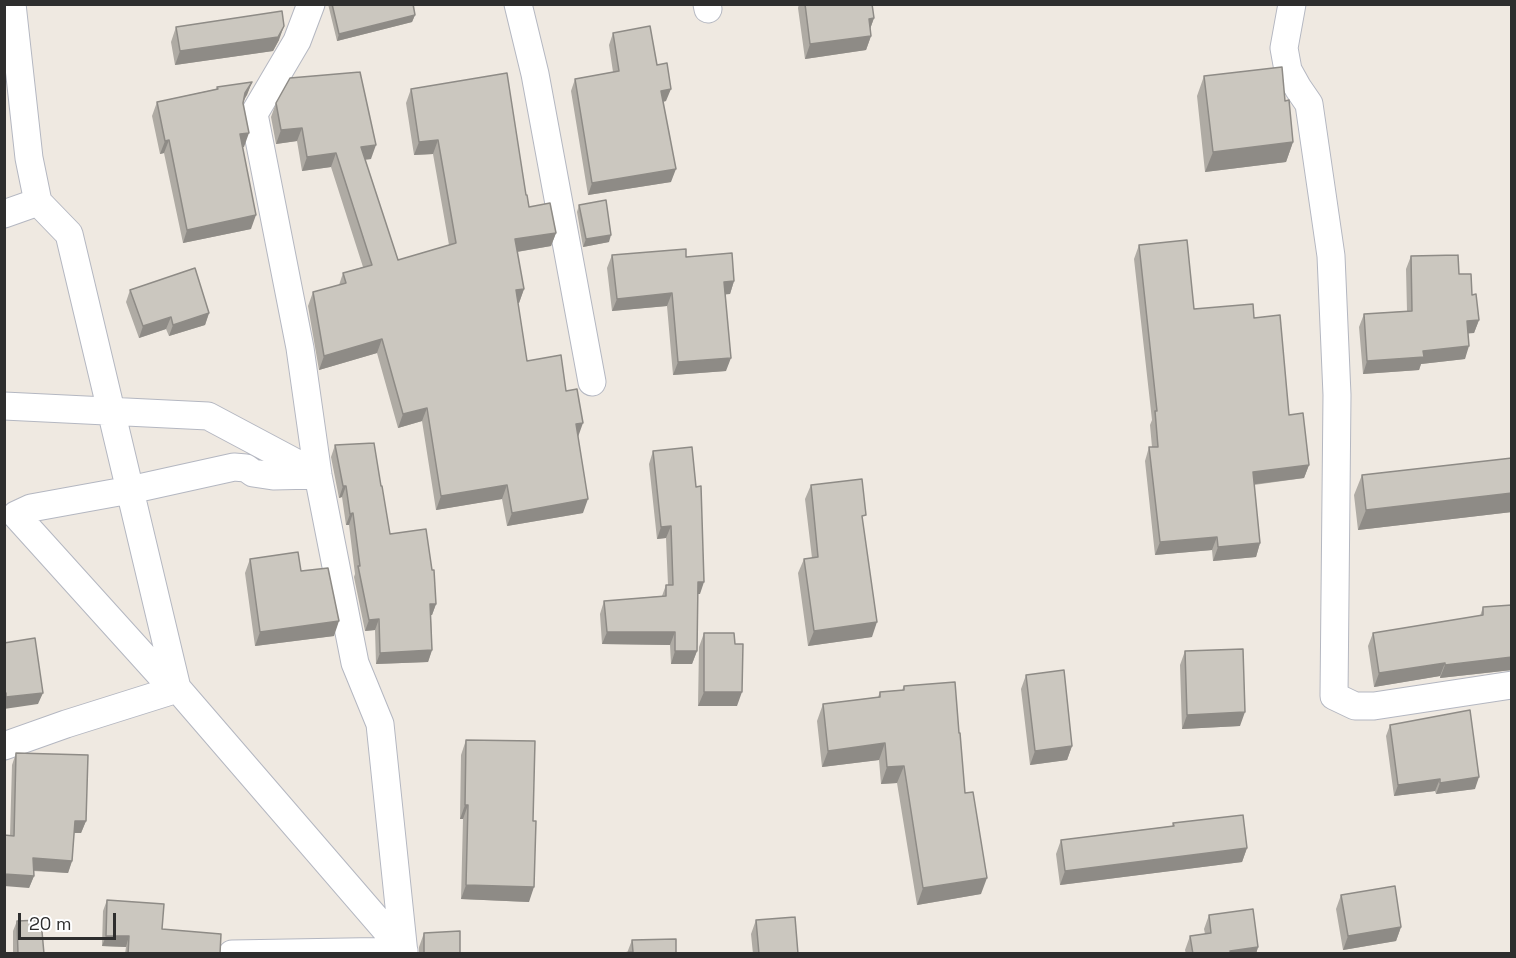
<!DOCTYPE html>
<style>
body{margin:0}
#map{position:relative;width:1516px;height:958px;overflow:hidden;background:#efe9e1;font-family:"Space Grotesk",sans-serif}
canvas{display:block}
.frame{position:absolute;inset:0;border:6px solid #2e2e2e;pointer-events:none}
.scale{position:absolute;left:18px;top:913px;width:98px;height:27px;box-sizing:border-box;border:3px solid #2e2e2e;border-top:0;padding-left:8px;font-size:18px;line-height:21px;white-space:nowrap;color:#2e2e2e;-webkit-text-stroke:4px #fff;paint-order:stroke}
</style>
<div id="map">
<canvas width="1516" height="958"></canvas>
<div class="frame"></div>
<div class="scale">20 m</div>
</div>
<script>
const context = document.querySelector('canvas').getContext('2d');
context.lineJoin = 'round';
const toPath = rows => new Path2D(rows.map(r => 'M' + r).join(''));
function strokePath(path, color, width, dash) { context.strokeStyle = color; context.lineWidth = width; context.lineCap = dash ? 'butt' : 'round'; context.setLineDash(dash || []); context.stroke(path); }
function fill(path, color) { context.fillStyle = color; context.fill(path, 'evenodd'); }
const minor = toPath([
 [12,4,29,158,38,202,69,234,177,688,404,951],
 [311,4,297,41,254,114,300,348,318,475,355,663,380,724,404,954],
 [518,4,535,74,592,382],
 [707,4,708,9],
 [1292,4,1284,48,1288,70,1298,88,1309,104,1331,256,1337,395,1334,696,1355,706,1374,706,1512,685],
 [4,214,38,202],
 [4,406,208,416,317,474],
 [4,746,66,724,174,690,16,515,31,508,130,490,234,467,246,468,253,473,273,476,318,475],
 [232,954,404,951]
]);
const wall = toPath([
 [328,4,413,4,415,15,412,22,337,41],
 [799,4,872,4,874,18,870,29,871,36,866,50,805,59,798,8],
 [176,27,279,40,273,51,175,65,171,42],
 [613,33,657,65,666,101,663,102,671,182,588,195,571,91,575,79,613,72,609,45],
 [1204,76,1285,101,1293,142,1286,162,1205,172,1197,96],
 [252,82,243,103,244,147,242,147,251,229,183,243,164,153,160,154,152,116,157,102,216,89,217,87],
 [411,89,526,195,529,207,556,233,551,246,517,252,524,289,519,303,518,303,527,361,566,391,578,436,583,513,507,526,502,499,436,510,422,421,398,428,377,353,319,370,308,306,313,292,339,285,343,273,363,267,331,167,302,171,297,141,276,144,271,117,276,103,371,159,365,160,398,260,449,245,433,154,414,155,406,103],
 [579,205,609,242,583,247,577,212],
 [1139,245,1194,309,1254,318,1289,415,1309,465,1304,478,1254,485,1260,543,1256,557,1213,561,1212,550,1155,555,1145,461,1149,447,1152,447,1150,425,1152,420,1134,259],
 [612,255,686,257,734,281,730,294,726,294,726,371,673,375,667,306,612,311,607,268],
 [1411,256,1459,274,1472,295,1479,320,1474,333,1468,333,1465,359,1421,364,1419,370,1363,374,1359,327,1364,314,1407,311,1406,269],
 [130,290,209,313,205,325,169,336,166,329,139,338,126,302],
 [335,445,381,486,390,534,436,604,432,615,431,615,432,650,428,662,376,664,375,630,365,631,354,577,355,574,349,525,346,525,342,497,339,498,331,457],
 [653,451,700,594,698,594,697,651,692,664,671,664,670,645,602,644,600,614,604,601,662,596,666,585,668,585,666,538,657,539,649,464],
 [1512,458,1512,512,1358,530,1354,495,1362,475],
 [811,485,863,522,872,637,808,646,798,573,804,559,812,558,805,499],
 [250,559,334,636,255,646,245,573],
 [1512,605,1512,670,1440,678,1440,676,1374,687,1368,646,1373,633,1480,616,1483,607],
 [704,633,737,706,698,706,699,647],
 [1185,651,1240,726,1182,729,1180,665],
 [1026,675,1072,746,1067,760,1030,765,1021,689],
 [904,686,959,733,965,793,981,894,917,905,897,783,881,784,879,760,822,767,817,721,823,704,878,697,880,692,902,690],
 [1390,725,1475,789,1436,794,1435,791,1394,796,1386,736],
 [466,740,533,821,529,902,461,899,463,819,460,819,461,755],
 [16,753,86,821,81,833,74,833,72,861,68,873,33,871,34,876,29,888,10,836,12,765],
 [1173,823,1247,848,1242,862,1060,885,1056,854,1061,840,1172,826],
 [1341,895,1401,927,1396,941,1343,950,1336,909],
 [107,900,162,929,220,954,125,954,126,947,102,946,103,911],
 [1209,915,1258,947,1256,954,1186,954,1185,950,1190,936,1205,934,1204,929],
 [756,920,798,954,753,954,751,934],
 [17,921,44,954,13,954,13,931],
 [424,933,460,954,419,954,419,947],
 [632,940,676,954,627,953]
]);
const shadedWall = toPath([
 [415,15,412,22,337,41,339,34],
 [874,18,869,32,869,19],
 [284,26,279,40,273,51,175,65,180,51],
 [871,36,866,50,805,59,810,44],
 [252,82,247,95,240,106,245,93],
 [671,89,666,101,656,103,661,91],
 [302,128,297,141,276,144,281,130],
 [249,133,244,147,235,148,240,134],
 [169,140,164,153,160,154,165,141],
 [438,140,433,154,414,155,419,142],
 [1293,142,1286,162,1205,172,1213,152],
 [376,145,371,159,356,160,361,147],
 [336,153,331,167,302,171,307,157],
 [676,169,671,182,588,195,592,183],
 [256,215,251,229,183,243,187,230],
 [556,233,551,246,510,253,515,239],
 [611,235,609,242,583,247,586,239],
 [734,281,730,294,720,295,724,282],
 [524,289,519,303,511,304,516,290],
 [672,293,667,306,612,311,617,299],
 [209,313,205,325,169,336,173,325],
 [171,317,166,329,139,338,143,326],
 [1479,320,1474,333,1462,334,1467,321],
 [382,339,377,353,319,370,324,356],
 [1469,346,1465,359,1421,364,1419,370,1363,374,1367,361,1423,351],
 [731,358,726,371,673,375,678,362],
 [427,408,422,421,398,428,403,414],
 [583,423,578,437,576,424],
 [1309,465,1304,478,1248,485,1253,472],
 [507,485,502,499,436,510,441,496],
 [343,486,346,486,342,497,339,498],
 [1512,493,1512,512,1358,530,1366,510],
 [588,499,583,513,507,526,512,513],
 [353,513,349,525,346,525,350,514],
 [671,526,666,538,657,539,661,527],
 [1217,537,1212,550,1155,555,1160,542],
 [1260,543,1256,557,1213,561,1218,547],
 [698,582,704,582,700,594,693,594],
 [430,604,436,604,432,615,426,616],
 [379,619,375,630,365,631,369,620],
 [339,621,334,636,255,646,260,632],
 [877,622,872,637,808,646,814,631],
 [607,632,675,632,670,645,602,644],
 [432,650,428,662,376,664,380,653],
 [675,651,697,651,692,664,671,664],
 [1512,657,1512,670,1440,678,1445,665],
 [1445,663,1440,676,1374,687,1379,673],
 [704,692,742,692,737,706,698,706],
 [43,693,38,704,4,709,4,702,6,697],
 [1245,712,1240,726,1182,729,1187,715],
 [885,743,879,760,822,767,828,751],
 [1072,746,1067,760,1030,765,1035,751],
 [904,766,897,783,881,784,887,767],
 [1479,777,1475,789,1436,794,1440,783],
 [1440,779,1435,791,1394,796,1398,785],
 [465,805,468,805,463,819,460,819],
 [75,821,86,821,81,833,71,833],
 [1247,848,1242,862,1060,885,1065,871],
 [33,858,72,861,68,873,28,870],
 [4,874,34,876,29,888,4,886],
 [987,878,981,894,917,905,923,888],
 [466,885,534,887,529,902,461,899],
 [1401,927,1396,941,1343,950,1348,936],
 [106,936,129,936,126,947,102,946],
 [1258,947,1256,954,1229,954,1230,951]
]);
const building = toPath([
 [332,4,413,4,415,15,339,34,332,4],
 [805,4,872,4,874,18,869,19,871,36,810,44,805,4],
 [282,11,284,26,278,37,180,51,176,27,282,11],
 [650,26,657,65,667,63,671,89,661,91,676,169,592,183,575,79,619,71,613,33,650,26],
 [1282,67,1285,101,1289,100,1293,142,1213,152,1204,76,1282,67],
 [360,72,376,145,361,147,398,260,456,243,438,140,419,142,411,89,507,73,526,195,527,195,529,207,550,203,556,233,515,239,524,289,516,290,527,361,561,355,566,391,577,389,583,423,576,424,588,499,512,513,507,485,441,496,427,408,403,414,382,339,324,356,313,292,346,283,343,273,372,265,336,153,307,157,302,128,281,130,276,103,290,78,360,72],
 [252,82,245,93,243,103,249,133,240,134,256,215,187,230,169,140,165,141,157,102,218,89,217,87,252,82],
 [606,200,611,235,586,239,579,205,606,200],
 [1187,240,1194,309,1253,304,1254,318,1280,315,1289,415,1303,413,1309,465,1253,472,1260,543,1218,547,1217,537,1160,542,1149,447,1158,447,1155,411,1157,411,1139,245,1187,240],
 [686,249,686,257,732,253,734,281,724,282,731,358,678,362,672,293,617,299,612,255,686,249],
 [1458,255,1459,274,1471,274,1472,295,1476,294,1479,320,1467,321,1469,346,1423,351,1424,357,1367,361,1364,314,1412,311,1411,256,1458,255],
 [195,268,209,313,173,325,171,317,143,326,130,290,195,268],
 [374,443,381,486,382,486,390,534,426,529,432,570,434,570,436,604,430,604,432,650,380,653,379,619,369,620,358,566,360,566,353,513,350,514,346,486,343,486,335,445,374,443],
 [692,447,696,487,701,486,704,582,698,582,697,651,675,651,675,632,607,632,604,601,666,596,666,585,673,585,671,526,661,527,653,451,692,447],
 [1512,458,1512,493,1366,510,1362,475,1512,458],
 [862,479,866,515,862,516,877,622,814,631,804,559,818,557,811,485,862,479],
 [298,552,301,571,328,568,339,621,260,632,250,559,298,552],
 [1512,605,1512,657,1445,665,1445,663,1379,673,1373,633,1483,615,1483,607,1512,605],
 [704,633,734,633,735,644,743,644,742,692,704,692,704,633],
 [35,638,43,693,6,697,6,693,4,694,4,643,35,638],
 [1243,649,1245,712,1187,715,1185,651,1243,649],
 [1064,670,1072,746,1035,751,1026,675,1064,670],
 [955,682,959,733,960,733,965,793,973,792,987,878,923,888,904,766,887,767,885,743,828,751,823,704,880,697,880,692,904,690,904,686,955,682],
 [1470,710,1479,777,1440,783,1440,779,1398,785,1390,725,1470,710],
 [466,740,535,741,533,821,536,821,534,887,466,885,468,805,465,805,466,740],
 [16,753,88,755,86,821,75,821,72,861,33,858,34,876,4,874,4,835,14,836,16,753],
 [1243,815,1247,848,1065,871,1061,840,1174,826,1173,823,1243,815],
 [1395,886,1401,927,1348,936,1341,895,1395,886],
 [107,900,164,904,162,929,221,934,220,954,128,954,129,936,106,936,107,900],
 [1253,909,1258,947,1230,951,1231,954,1193,954,1190,936,1211,933,1209,915,1253,909],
 [795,917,798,954,759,954,756,920,795,917],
 [41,920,44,954,18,954,17,921,41,920],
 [460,931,460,954,424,954,424,933,460,931],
 [676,939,676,954,623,954,623,953,633,952,632,940,676,939]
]);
strokePath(minor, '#b4b7c1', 29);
strokePath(minor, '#fff', 27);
fill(wall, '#afaba4');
fill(shadedWall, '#8e8b86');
fill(building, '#cbc7bf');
strokePath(building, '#8e8b86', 1.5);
</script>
